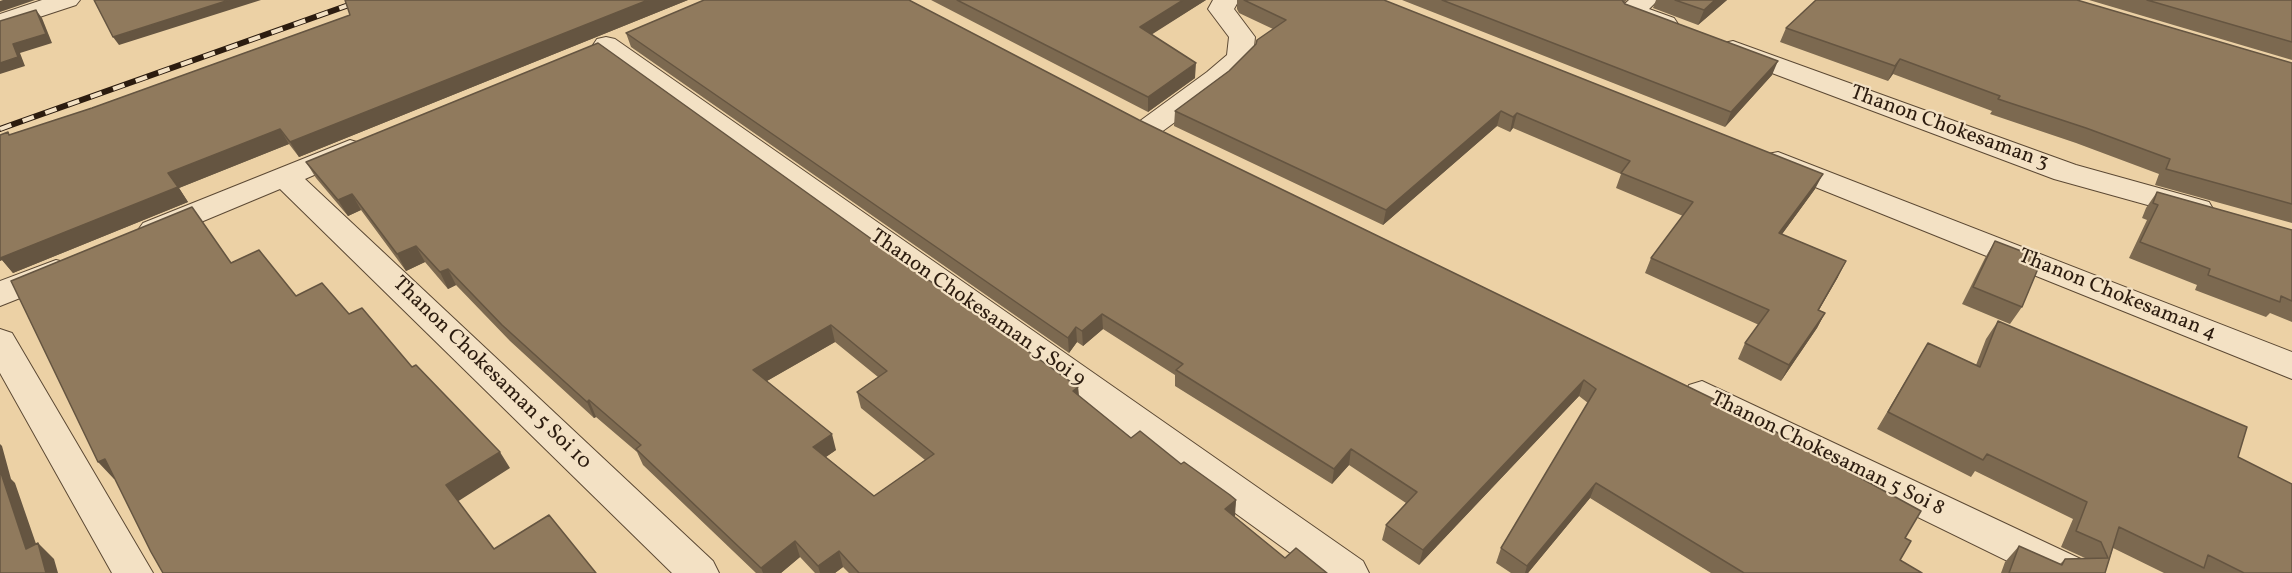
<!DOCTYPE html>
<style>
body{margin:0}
canvas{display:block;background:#ecd1a5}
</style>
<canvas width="2292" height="573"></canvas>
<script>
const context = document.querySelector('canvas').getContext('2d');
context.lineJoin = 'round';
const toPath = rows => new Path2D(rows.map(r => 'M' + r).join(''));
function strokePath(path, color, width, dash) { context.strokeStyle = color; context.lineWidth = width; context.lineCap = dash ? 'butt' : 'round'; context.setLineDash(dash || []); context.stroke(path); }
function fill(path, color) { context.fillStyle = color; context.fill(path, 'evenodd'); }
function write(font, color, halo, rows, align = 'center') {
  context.font = font + ' Vollkorn,serif'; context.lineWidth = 4.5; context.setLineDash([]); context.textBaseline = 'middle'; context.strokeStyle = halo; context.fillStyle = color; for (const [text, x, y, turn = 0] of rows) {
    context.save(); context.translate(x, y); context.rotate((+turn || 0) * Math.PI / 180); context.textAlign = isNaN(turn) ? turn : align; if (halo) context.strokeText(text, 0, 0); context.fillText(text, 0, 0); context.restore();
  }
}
const minor = toPath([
 [42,0,80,0,76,5,0,30,0,14,42,0],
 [1213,0,1239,0,1234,9,1255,37,1253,57,1227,84,1160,133,1150,136,1140,133,1136,127,1140,121,1207,72,1227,55,1229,37,1208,9,1213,0],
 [1629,0,1658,0,1649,9,1674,18,1678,24,1674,30,1665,32,1621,16,1617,11,1629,0],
 [606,37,615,39,1363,561,1369,573,1318,573,597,51,593,45,597,39,606,37],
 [1733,41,2076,165,2209,202,2213,209,2209,216,2198,219,2054,179,1724,55,1720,49,1724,43,1733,41],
 [350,140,360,143,365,149,360,155,305,179,713,561,719,573,672,573,280,189,165,237,154,240,143,237,138,230,143,223,350,140],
 [1778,152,2292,352,2292,379,1768,168,1763,161,1768,154,1778,152],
 [56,260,68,263,72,271,68,279,0,306,0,281,56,260],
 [0,329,12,333,153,573,112,573,0,373,0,329],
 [1702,381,2085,561,2091,573,2032,573,1689,405,1684,395,1689,385,1702,381]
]);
const rail = toPath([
 [0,129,363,0]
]);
const wall = toPath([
 [345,0,688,0,299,157,289,144,179,188,188,202,13,273,2,260,0,261,0,135,10,135,92,108,350,15],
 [909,0,1905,538,1900,560,1922,573,1711,573,1590,498,1528,573,1511,573,1496,563,1501,548,1588,403,1579,396,1419,565,1382,540,1386,525,1406,503,1349,465,1332,484,1175,386,1175,375,1103,329,1083,346,1077,342,1069,353,631,47,626,33],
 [931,0,1206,0,1151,34,1195,78,1148,112],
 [1237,0,1384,0,1815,189,1782,234,1838,277,1819,310,1825,313,1817,328,1781,381,1738,359,1745,343,1759,325,1645,273,1651,258,1683,216,1616,188,1621,174,1513,128,1510,132,1497,126,1383,225,1174,126,1175,111,1229,71,1273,29,1239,13,1237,9],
 [1402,0,1627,0,1624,3,1625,4,1772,75,1725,127],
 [1656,0,1727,0,1698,25,1653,8],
 [2089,0,2292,0,2292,60],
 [1786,28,2292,63,2292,223,2155,185,2159,174,2076,143,1990,114,1992,111,1893,74,1888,81,1780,42],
 [306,162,1078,387,1079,396,1131,438,1181,464,1236,500,1234,516,1285,558,1327,573,849,573,843,567,835,573,815,573,800,557,781,573,756,573,643,465,637,452,596,417,594,418,510,341,456,285,448,289,425,262,406,271,361,210,348,216,316,178],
 [835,342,878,377,857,392,861,408,925,460,874,496,826,457,836,450,767,381],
 [2157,192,2292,230,2292,322,2270,313,2266,317,2195,290,2197,285,2129,258,2147,220,2142,218,2146,208],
 [1995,241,2022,307,2010,324,1962,304,1985,258],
 [1998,321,2238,457,2292,573,2164,573,2113,548,2105,573,2001,573,2005,562,2019,546,2060,564,2065,559,2085,558,2061,547,2073,519,1975,471,1971,477,1877,429,1928,343,1976,365,1986,339]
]);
const shadedWall = toPath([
 [3,0,35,0,0,12,0,1],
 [229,0,261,0,119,45,113,37],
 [648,0,688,0,299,157,290,142],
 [1183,0,1206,0,1140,42,1140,27],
 [1715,0,1727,0,1698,25,1704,10],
 [36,10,42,18,52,43,20,53,25,66,0,74,0,63],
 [1900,59,1893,74,1888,81,1895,66],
 [1778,61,1772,75,1725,127,1731,112],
 [1196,63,1195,78,1148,112,1148,97],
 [1501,111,1497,126,1383,225,1386,210],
 [1517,113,1513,128,1510,132,1513,117],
 [280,129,289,144,179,188,188,202,13,273,2,260,0,261,0,251,168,173],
 [1823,174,1815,189,1772,248,1779,233],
 [352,194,361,210,348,216,338,200],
 [416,246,425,262,406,271,397,254],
 [1846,261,1838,277,1810,325,1818,310],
 [448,269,456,285,448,289,440,272],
 [1825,313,1817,328,1781,381,1789,365],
 [1102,314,1103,329,1083,346,1082,331],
 [831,325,835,342,758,386,753,370],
 [1076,327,1077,342,1069,353,1068,338],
 [1584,380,1579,396,1419,565,1423,550],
 [1078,387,1079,403,1073,391],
 [589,400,596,417,594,418,587,402],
 [832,434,836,450,817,463,813,447],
 [0,444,2,446,11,479,15,483,43,564,26,549,0,472],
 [1351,449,1349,465,1332,484,1334,469],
 [500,452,510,468,457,502,446,485],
 [105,459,120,476,114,479,98,462],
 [1596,483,1590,498,1528,573,1525,573,1527,566],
 [1236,500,1235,516,1224,525,1225,509],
 [795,541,800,557,781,573,763,573,761,568],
 [38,543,54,559,58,573,46,573],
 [839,551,843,567,835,573,820,573,818,566]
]);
const building = toPath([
 [94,0,229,0,113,37,94,0],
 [345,0,648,0,290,142,280,129,168,173,178,187,0,258,0,135,8,132,9,135,92,108,350,15,345,0],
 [704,0,909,0,1139,120,1734,409,1921,511,1905,538,1911,541,1900,560,1922,573,1744,573,1596,483,1527,566,1501,548,1596,389,1584,380,1423,550,1386,525,1417,492,1351,449,1334,469,1176,370,1183,364,1102,314,1082,331,1076,327,1068,338,626,33,704,0],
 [957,0,1183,0,1140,27,1196,63,1148,97,957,0],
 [1244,0,1384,0,1823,174,1779,233,1846,261,1818,310,1825,313,1789,365,1745,343,1769,310,1651,258,1693,202,1621,173,1630,161,1517,113,1513,117,1501,111,1386,210,1175,111,1229,71,1256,44,1257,40,1286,20,1244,0],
 [1442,0,1622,0,1625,4,1778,61,1731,112,1442,0],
 [1675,0,1715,0,1704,10,1675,0],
 [1816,0,2077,0,2292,63,2292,204,2166,169,2170,159,2086,128,1998,99,2000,96,1900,59,1895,66,1786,28,1816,0],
 [2147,0,2292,0,2292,42,2147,0],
 [36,10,46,34,13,44,18,57,0,63,0,21,36,10],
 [598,43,1078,387,1073,391,1131,438,1140,431,1181,464,1184,462,1230,495,1236,500,1225,509,1285,558,1296,548,1327,573,859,573,839,551,818,566,795,541,761,568,636,449,641,445,589,400,587,402,502,325,448,269,440,272,416,246,397,254,352,194,338,200,306,162,598,43],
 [831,325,887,371,857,392,934,454,874,496,813,447,832,434,753,370,831,325],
 [2157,192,2292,230,2292,301,2281,296,2280,302,2208,275,2210,269,2140,242,2158,205,2153,203,2157,192],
 [192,207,231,263,259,250,296,296,322,283,349,314,362,308,412,367,416,365,500,452,446,485,494,549,549,515,596,573,163,573,151,552,105,459,98,462,11,281,192,207],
 [1995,241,2042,259,2022,307,1973,287,1995,241],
 [1998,321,2247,427,2238,457,2292,484,2292,573,2244,573,2208,555,2204,568,2119,527,2105,573,2009,573,2019,546,2062,565,2065,559,2108,558,2101,542,2076,531,2087,502,1987,454,1983,460,1888,412,1928,343,1980,367,1998,321],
 [0,470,26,549,38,543,46,573,0,573,0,470]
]);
const streetNames = [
 ["Thanon Chokesaman 3",1949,129,20],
 ["Thanon Chokesaman 4",2117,296,22],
 ["Thanon Chokesaman 5 Soi 9",977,309,35],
 ["Thanon Chokesaman 5 Soi 10",491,374,44],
 ["Thanon Chokesaman 5 Soi 8",1827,455,26]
];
strokePath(minor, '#5c4934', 2);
fill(minor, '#f3e1c4');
strokePath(rail, '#2c1c0f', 6);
strokePath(rail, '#f3e1c4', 4, [12]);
fill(wall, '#7c6950');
fill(shadedWall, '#655541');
fill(building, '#907a5d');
strokePath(building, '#655541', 1.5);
write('21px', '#2c1c0f', '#f3e1c4', streetNames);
</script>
